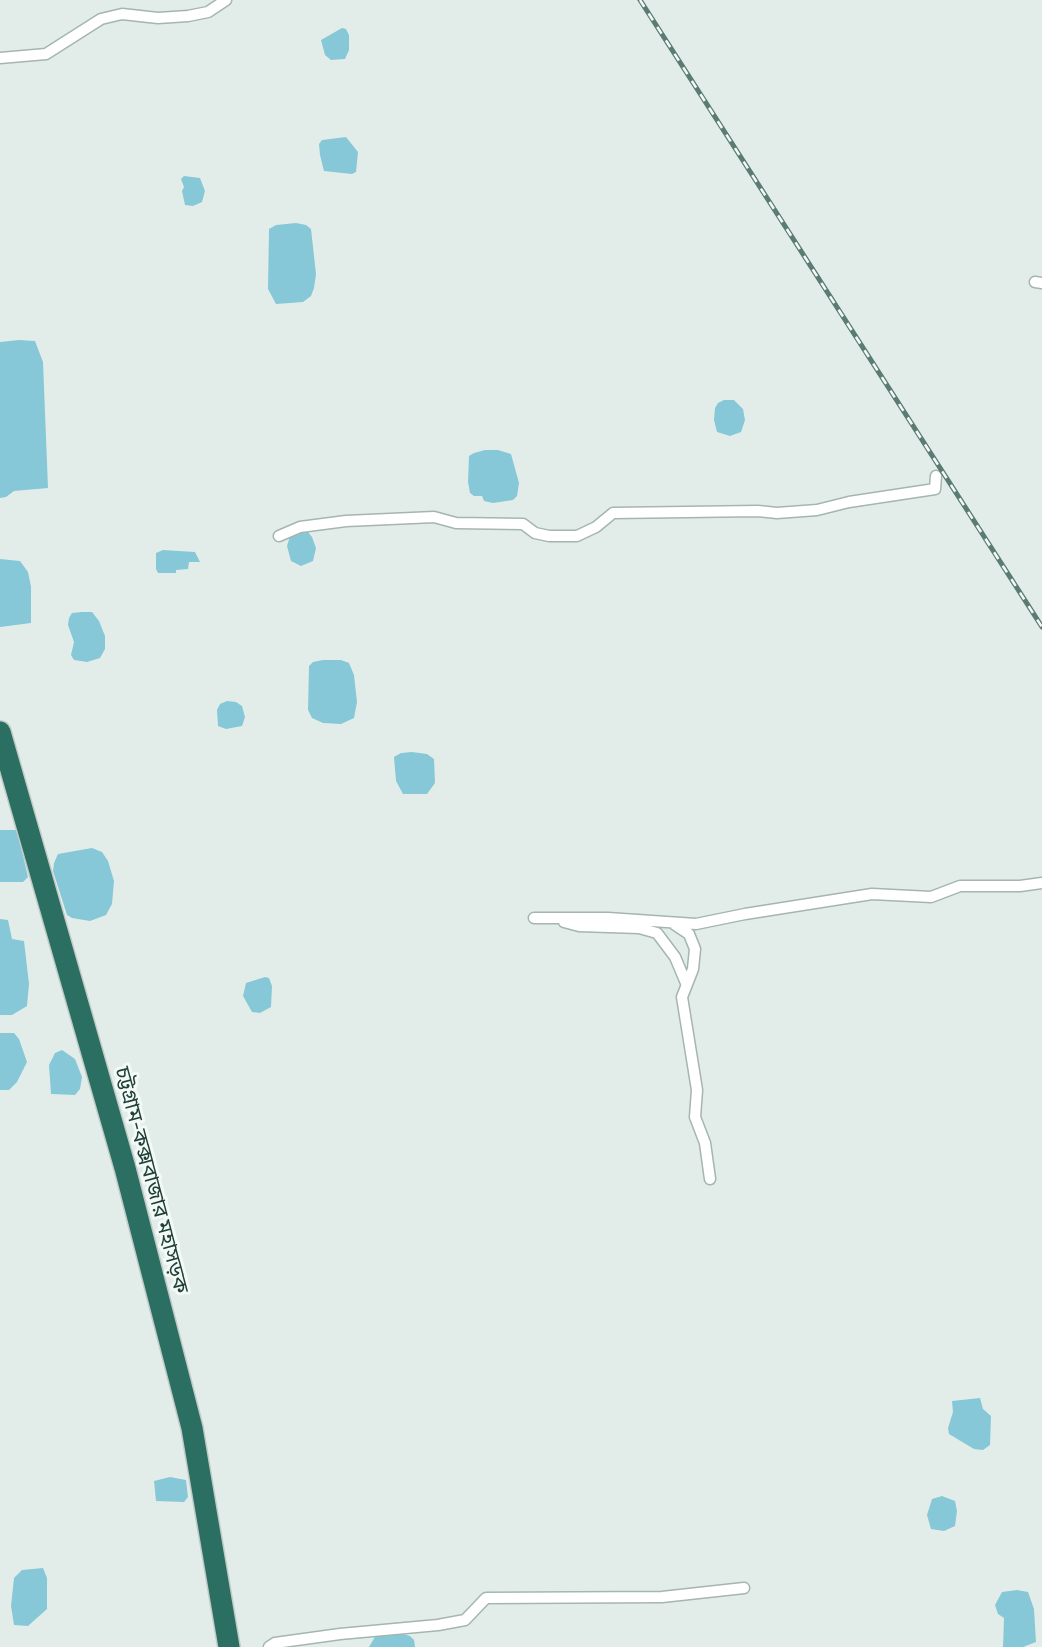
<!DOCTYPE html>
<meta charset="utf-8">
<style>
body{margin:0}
canvas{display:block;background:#e2ede9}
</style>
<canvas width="1042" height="1647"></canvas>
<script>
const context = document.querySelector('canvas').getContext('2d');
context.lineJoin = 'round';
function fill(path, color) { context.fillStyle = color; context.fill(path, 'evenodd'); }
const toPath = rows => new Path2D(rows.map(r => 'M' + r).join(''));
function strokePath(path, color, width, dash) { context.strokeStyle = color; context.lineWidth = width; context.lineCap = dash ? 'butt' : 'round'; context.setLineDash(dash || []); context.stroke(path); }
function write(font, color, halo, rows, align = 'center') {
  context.font = font + ' Commissioner,"Noto Sans Bengali",sans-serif'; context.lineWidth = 6; context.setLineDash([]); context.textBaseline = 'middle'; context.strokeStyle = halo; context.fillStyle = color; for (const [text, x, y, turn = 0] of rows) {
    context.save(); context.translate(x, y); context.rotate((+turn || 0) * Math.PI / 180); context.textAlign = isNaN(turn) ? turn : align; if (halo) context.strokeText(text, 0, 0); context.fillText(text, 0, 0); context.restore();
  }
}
const water = toPath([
 [342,28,346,29,349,35,349,50,345,59,331,60,325,55,321,40],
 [346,137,358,152,356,172,352,174,324,171,320,155,319,144,322,140],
 [184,176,200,178,205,191,202,202,193,206,185,205,182,191,184,187,181,179],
 [296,223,306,225,311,229,316,274,314,288,311,296,303,302,276,304,268,289,269,229,276,225],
 [19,340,35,341,43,362,48,488,14,491,6,497,0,498,0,342],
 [724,400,734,400,743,409,745,420,741,432,730,436,717,432,714,420,715,408,718,403],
 [485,450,498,450,511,454,519,483,517,496,513,500,493,503,484,501,482,496,474,496,470,493,468,482,469,456,474,453],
 [298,531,308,532,312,537,316,548,313,561,301,566,291,561,287,546,290,536],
 [163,550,195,552,200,562,189,562,188,569,176,570,176,573,158,573,156,569,156,553],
 [0,559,20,561,28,572,31,587,31,623,0,627],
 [82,612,92,612,99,621,105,636,105,649,100,658,87,662,74,660,71,655,74,642,68,625,69,618,72,613],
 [323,660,341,660,349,663,354,675,357,702,354,718,341,724,323,723,312,718,308,710,309,666,313,662],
 [227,701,236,702,242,706,245,717,242,726,226,729,218,726,217,710,220,704],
 [412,752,427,754,434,759,435,783,427,794,403,794,396,781,394,757,401,753],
 [0,830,17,830,28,877,23,882,0,882],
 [92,848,102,852,108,861,114,881,112,904,106,915,90,921,72,918,67,915,53,871,54,863,58,854],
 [0,919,8,920,12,939,24,941,29,984,27,1006,12,1015,0,1015],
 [265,977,269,978,272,986,271,1007,260,1013,252,1012,243,996,246,983],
 [0,1033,14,1033,19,1039,27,1062,17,1082,9,1090,0,1090],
 [62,1050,75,1059,82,1077,80,1089,75,1095,51,1094,49,1065,55,1053],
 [980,1398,983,1409,991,1416,990,1445,983,1450,974,1449,949,1434,948,1428,953,1412,952,1401],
 [170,1477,186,1480,188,1497,184,1502,156,1501,154,1481],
 [942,1496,955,1501,957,1511,955,1526,944,1531,931,1529,927,1515,932,1499],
 [43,1568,47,1578,47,1609,28,1626,14,1625,11,1606,14,1578,22,1570],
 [1017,1590,1028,1592,1034,1609,1036,1642,1023,1647,1003,1647,1004,1618,998,1614,995,1605,1002,1592],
 [399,1633,410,1636,414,1640,415,1647,369,1647,376,1635]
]);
const street = toPath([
 [0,58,46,54,101,19,122,14,158,18,188,16,208,12,226,0],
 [1035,282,1042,283],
 [279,536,300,527,346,521,434,517,456,523,523,524,535,533,549,536,577,536,596,527,613,513,758,511,777,513,817,510,849,502,935,489,936,476],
 [534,918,608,918,696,924,745,914,872,894,931,897,960,886,1020,886,1042,883],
 [564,922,579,926,639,928,657,933,675,957,686,983],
 [674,924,689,934,695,949,693,969,682,997,697,1090,695,1117,705,1143,710,1179],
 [269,1647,275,1643,340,1634,438,1625,465,1620,486,1598,662,1597,744,1588]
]);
const highway = toPath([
 [0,732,125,1168,192,1428,229,1647]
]);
const rail = toPath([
 [640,0,1042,627]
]);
const streetNames = [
 ["চট্টগ্রাম-কক্সবাজার মহাসড়ক",152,1180,75]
];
fill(water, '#86c8d7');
strokePath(street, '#a4b6b0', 13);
strokePath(highway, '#c1cac7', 24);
strokePath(street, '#fff', 10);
strokePath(highway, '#2a6f62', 21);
strokePath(rail, '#5b7c74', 5);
strokePath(rail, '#f3f9f6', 2.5, [8]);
write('21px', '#204038', '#f3f9f6', streetNames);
</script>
